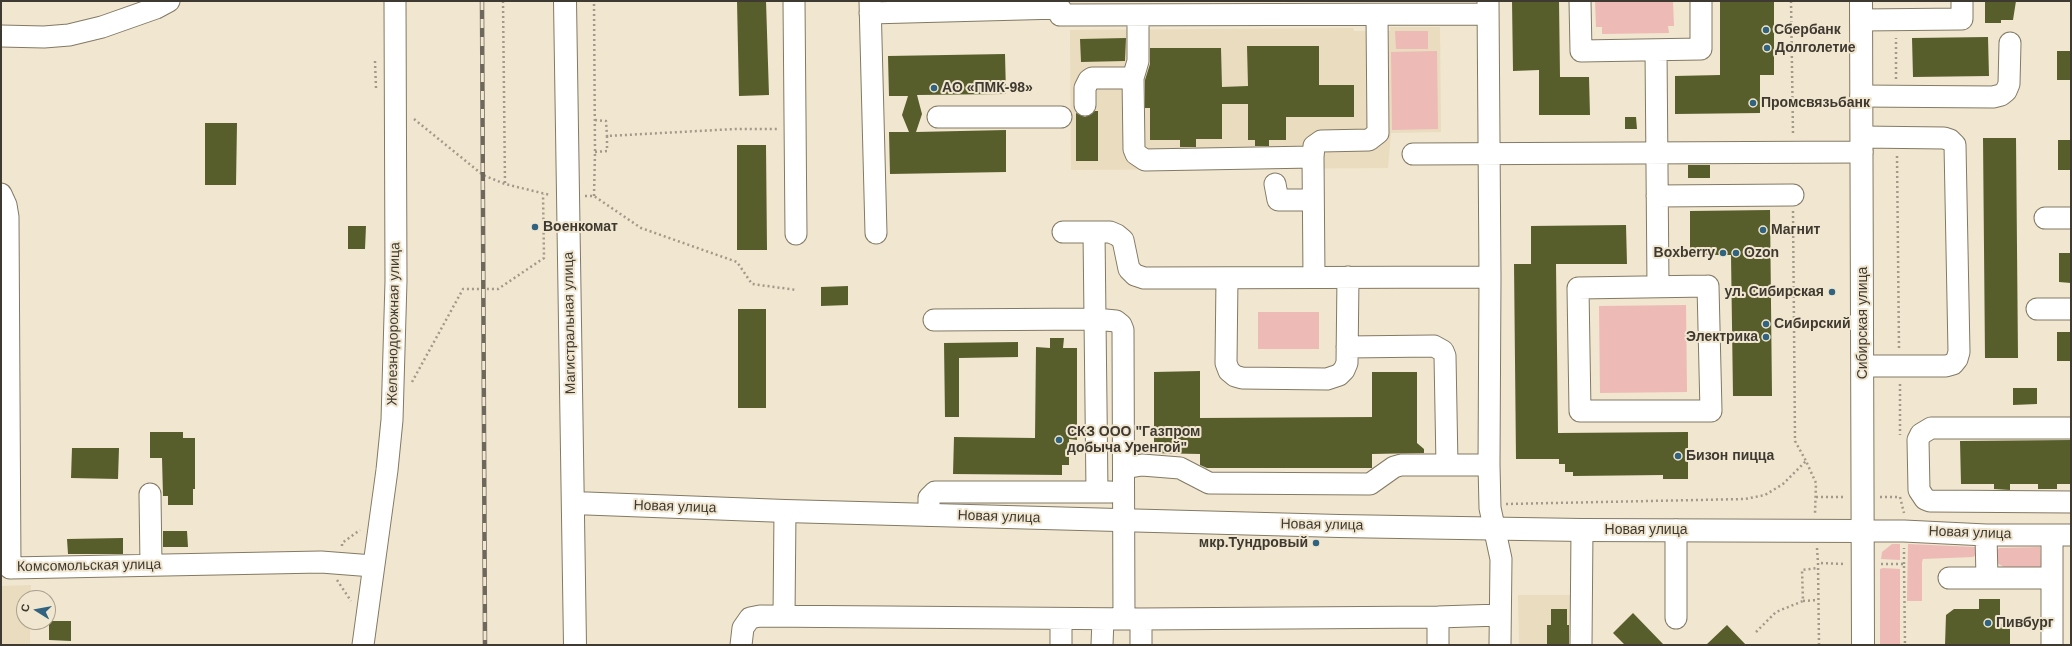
<!DOCTYPE html>
<meta charset="utf-8">
<style>
body{margin:0}
#map{position:relative;width:2072px;height:646px;overflow:hidden;background:#f1e6cf;font-family:Arial,sans-serif}
canvas{display:block}
.frame{position:absolute;inset:0;border:2px solid #3f3a31;pointer-events:none}
.north{position:absolute;left:16px;top:590px;width:40px;height:40px;box-sizing:border-box;background:#f1e6cf;border:1px solid #aaa190;border-radius:50%;rotate:281deg;font-size:11px;font-weight:700;line-height:16px;text-align:center;color:#3f3a31}
.north::after{content:'';display:block;margin:auto;width:14px;height:18px;background:#316380;clip-path:polygon(50% 0,100% 100%,50% 72%,0 100%)}
</style>
<div id="map">
<canvas width="2072" height="646"></canvas>
<div class="frame"></div>
<div class="north">С</div>
</div>
<script>
const context = document.querySelector('canvas').getContext('2d');
context.lineJoin = 'round';
function fill(path, color) { context.fillStyle = color; context.fill(path, 'evenodd'); }
const toPath = rows => new Path2D(rows.map(r => 'M' + r).join(''));
function strokePath(path, color, width, dash) { context.strokeStyle = color; context.lineWidth = width; context.lineCap = dash ? 'butt' : 'round'; context.setLineDash(dash || []); context.stroke(path); }
function write(font, color, halo, rows, align = 'center') {
  context.font = font + ' Arial,sans-serif'; context.lineWidth = 4; context.setLineDash([]); context.textBaseline = 'middle'; context.strokeStyle = halo; context.fillStyle = color; for (const [text, x, y, turn = 0] of rows) {
    context.save(); context.translate(x, y); context.rotate((+turn || 0) * Math.PI / 180); context.textAlign = isNaN(turn) ? turn : align; if (halo) context.strokeText(text, 0, 0); context.fillText(text, 0, 0); context.restore();
  }
}
const built = toPath([
 [1390,27,1440,27,1441,132,1391,133,1388,168,1071,170,1070,30,1353,28,1354,31,1390,31],
 [31,585,30,598,24,598,24,622,30,622,30,645,1,645,1,586],
 [1518,595,1586,595,1587,645,1519,645]
]);
const green = toPath([
 [1253,1,1366,1,1253,2],
 [1595,1,1673,1,1674,26,1668,26,1669,33,1602,34,1602,27,1596,27],
 [1395,31,1428,31,1428,49,1396,49],
 [1437,51,1438,129,1392,130,1391,52],
 [1686,305,1687,392,1600,393,1599,306],
 [1258,312,1319,312,1319,349,1258,349],
 [1892,544,1900,544,1900,560,1881,559,1882,552],
 [1908,544,1975,547,1978,553,1973,557,1923,559,1922,562,1922,601,1907,601],
 [2040,547,2041,568,2004,567,1995,562,1995,553,1999,548],
 [1883,568,1900,569,1900,645,1880,645,1880,569]
]);
const building = toPath([
 [737,1,766,1,769,95,739,96],
 [1512,1,1559,1,1560,77,1589,77,1590,115,1539,115,1539,70,1513,71],
 [1720,1,1774,1,1774,75,1760,75,1760,113,1675,114,1675,76,1720,75],
 [1985,1,2016,1,2013,20,2001,20,2001,23,1985,23],
 [1988,37,1989,76,1913,77,1912,38],
 [1126,38,1125,61,1081,62,1080,39],
 [1247,46,1319,46,1319,85,1354,85,1354,117,1286,117,1286,140,1269,140,1269,146,1255,146,1255,140,1248,140,1248,104,1222,104,1222,139,1196,139,1196,147,1180,147,1180,140,1150,140,1150,108,1145,108,1145,80,1150,64,1150,48,1221,48,1222,87,1248,86],
 [2057,51,2071,51,2071,80,2057,80],
 [1005,54,1006,94,917,95,922,114,916,132,1006,130,1006,172,890,174,889,132,909,132,902,115,908,96,889,96,888,56],
 [1095,111,1098,111,1098,161,1076,161,1076,113,1085,117],
 [1625,117,1636,117,1637,129,1625,129],
 [205,123,237,123,236,185,205,185],
 [1983,138,2016,138,2018,358,1985,358],
 [2058,140,2071,140,2071,170,2058,170],
 [737,145,766,145,767,250,737,250],
 [1688,165,1710,165,1710,178,1688,178],
 [1770,210,1772,396,1733,396,1731,255,1690,255,1690,211],
 [1626,225,1627,264,1556,264,1558,433,1688,432,1688,479,1663,479,1663,475,1573,476,1573,472,1565,472,1565,464,1559,464,1559,459,1516,459,1514,264,1531,264,1531,226],
 [348,226,366,226,365,249,348,249],
 [2059,253,2071,253,2071,283,2059,282],
 [848,286,848,305,821,306,821,287],
 [738,309,766,309,766,408,738,408],
 [2057,332,2071,332,2071,361,2057,361],
 [1050,338,1064,338,1063,348,1077,348,1077,440,1069,439,1069,465,1062,465,1062,475,953,474,954,437,1035,438,1036,347,1050,348],
 [1018,342,1018,357,959,358,959,417,945,417,944,343],
 [1200,371,1200,418,1372,417,1372,372,1417,372,1417,443,1424,449,1424,453,1372,454,1372,468,1207,468,1200,465,1200,454,1148,453,1154,445,1154,372],
 [2013,388,2037,388,2037,404,2013,405],
 [150,432,183,432,183,438,195,438,195,489,193,489,193,505,168,505,168,496,163,496,162,458,150,458],
 [2071,440,2071,484,2057,484,2057,489,2038,489,2038,484,2010,484,2010,490,1994,489,1994,484,1961,484,1960,441],
 [72,448,119,448,118,479,71,478],
 [163,531,187,531,188,547,163,547],
 [123,538,123,554,68,554,67,539],
 [1979,599,2000,599,2000,624,2010,624,2010,645,1945,645,1946,615,1954,609,1979,609],
 [1551,609,1567,609,1567,625,1569,625,1569,645,1547,645,1547,625,1551,625],
 [1633,613,1664,645,1625,645,1613,633],
 [49,621,71,621,71,641,49,640],
 [1727,625,1746,645,1706,645]
]);
const path = toPath([
 [503,1,505,184],
 [1791,1,1793,134],
 [375,61,376,88],
 [1896,79,1896,38],
 [414,119,483,175,505,184,550,195],
 [595,120,606,121,607,136],
 [595,152,607,151,607,136,735,129,779,129],
 [1897,156,1899,349],
 [585,196,594,196,641,228,737,262,752,284,797,290],
 [594,196,595,152,594,1],
 [1793,211,1795,441,1806,461],
 [412,382,463,289,498,289,544,258,543,194],
 [1900,384,1900,435],
 [1816,497,1845,497],
 [1880,497,1900,497,1904,513],
 [1506,504,1745,499,1765,495,1783,484,1806,461,1816,483,1815,514],
 [342,546,342,543,360,530],
 [1817,548,1818,563],
 [1881,564,1904,564,1905,645],
 [1904,564,1904,548],
 [337,580,351,601],
 [1803,601,1818,600],
 [1756,632,1776,612,1803,601,1802,570,1818,568],
 [1819,645,1818,563,1846,564]
]);
const minor = toPath([
 [794,1,796,234],
 [870,1,876,233],
 [1488,1,1490,277,1489,465,1490,508,1501,559,1500,645],
 [1580,1,1581,51,1701,49,1701,1],
 [870,13,1060,8],
 [1060,15,1488,14],
 [1138,15,1138,61,1133,78,1134,149,1136,154,1145,160,1313,157,1314,277],
 [1861,20,1962,19,1962,1],
 [1,36,44,37,69,35,102,27,156,8,169,1],
 [1656,50,1658,286],
 [1861,96,1993,97,2001,95,2006,91,2009,84,2010,43],
 [1085,105,1085,88,1089,80,1092,78,1133,78],
 [938,117,1061,117],
 [1862,137,1944,138,1950,140,1955,145,1959,352,1957,359,1953,364,1946,366,1863,366],
 [1413,154,1862,152],
 [1313,157,1314,146,1321,141,1369,140,1378,133,1377,15],
 [1275,184,1278,200,1313,200],
 [1,194,6,205,8,217,10,568,321,562,373,566],
 [1657,196,1793,195],
 [2045,218,2071,218],
 [1063,232,1110,232,1117,235,1123,240,1129,269,1135,275,1144,278,1490,277],
 [1094,232,1097,492],
 [1227,278,1226,363,1229,371,1235,376,1242,378,1327,379,1339,375,1344,370,1347,363,1348,277],
 [1708,286,1711,411,1580,411,1578,288,1708,286],
 [2037,309,2071,309],
 [934,320,1095,319,1116,321,1121,325,1123,330,1124,619],
 [1347,347,1434,346,1443,351,1445,356,1447,465],
 [2071,428,1931,428,1921,434,1918,440,1919,490,1925,499,1930,501,2071,502],
 [1124,468,1142,465,1180,468,1209,483,1370,484,1394,467,1401,465,1489,465],
 [150,494,151,565],
 [929,515,929,498,935,492,1111,492],
 [1863,531,1904,531,1986,535,2071,535],
 [1986,535,1987,578],
 [1949,578,2052,578],
 [784,616,785,511],
 [1676,618,1676,530],
 [1141,619,1141,645],
 [363,645,387,470,392,420,396,281,395,1],
 [741,645,743,628,750,618,760,616,1141,619,1438,617,1500,615],
 [1061,645,1061,619],
 [1102,645,1103,619],
 [1438,645,1438,617],
 [1581,645,1582,530],
 [2052,645,2052,535]
]);
const major = toPath([
 [565,1,575,645],
 [1861,1,1863,645],
 [574,503,785,511,1339,526,1582,530,1863,531]
]);
const rail = toPath([
 [482,1,485,645]
]);
const markers = [
 [1766,30,4,"#316380"],
 [1767,48,4,"#316380"],
 [934,88,4,"#316380"],
 [1753,103,4,"#316380"],
 [535,227,4,"#316380"],
 [1763,230,4,"#316380"],
 [1723,253,4,"#316380"],
 [1736,253,4,"#316380"],
 [1832,292,4,"#316380"],
 [1766,324,4,"#316380"],
 [1766,337,4,"#316380"],
 [1059,440,4,"#316380"],
 [1678,456,4,"#316380"],
 [1316,543,4,"#316380"],
 [1988,623,4,"#316380"]
];
const poiNames = [
 ["Сбербанк",1774,30],
 ["Долголетие",1775,48],
 ["АО «ПМК-98»",942,88],
 ["Промсвязьбанк",1761,103],
 ["Военкомат",543,227],
 ["Магнит",1771,230],
 ["Boxberry",1715,253,"right"],
 ["Ozon",1744,253],
 ["ул. Сибирская",1824,292,"right"],
 ["Сибирский",1774,324],
 ["Электрика",1758,337,"right"],
 ["СКЗ ООО \"Газпром",1067,432],
 ["добыча Уренгой\"",1067,448],
 ["Бизон пицца",1686,456],
 ["мкр.Тундровый",1308,543,"right"],
 ["Пивбург",1996,623]
];
const streetNames = [
 ["Магистральная улица",570,323,-91],
 ["Сибирская улица",1863,323,-90],
 ["Железнодорожная улица",394,324,-89],
 ["Новая улица",675,507,2],
 ["Новая улица",999,517,2],
 ["Новая улица",1322,525,1],
 ["Новая улица",1646,530],
 ["Новая улица",1970,533,2],
 ["Комсомольская улица",89,566,-1]
];
fill(built, '#eadcbe');
fill(green, '#edbab6');
fill(building, '#575e2c');
strokePath(minor, '#837964', 23);
strokePath(major, '#837964', 24);
strokePath(path, '#a29988', 2.5, [2, 3]);
strokePath(minor, '#fff', 21);
strokePath(major, '#fff', 22);
strokePath(rail, '#6e675b', 4.5);
strokePath(rail, '#f1e6cf', 3, [9]);
for (const [x, y, r, color] of markers) { const dot = new Path2D(); dot.arc(x, y, r, 0, 2 * Math.PI); context.fillStyle = color; context.fill(dot); strokePath(dot, '#f1e6cf', 1.5); }
write('bold 14px', '#3f3a31', '#f1e6cf', poiNames, 'left');
write('14px', '#3f3a31', '#f1e6cf', streetNames);
</script>
